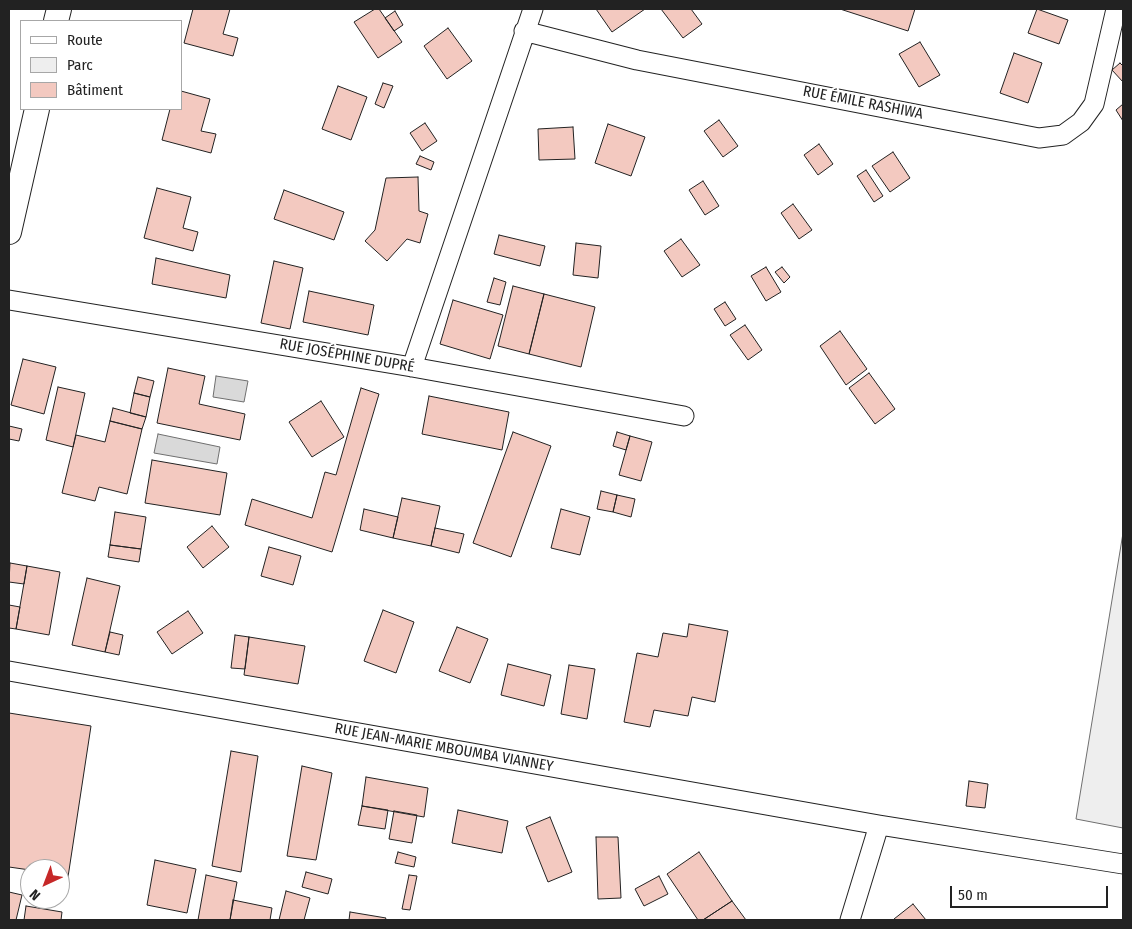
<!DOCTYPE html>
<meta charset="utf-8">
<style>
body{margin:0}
#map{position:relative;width:1132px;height:929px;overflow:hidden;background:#fff;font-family:"Fira Sans Condensed",sans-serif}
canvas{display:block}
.frame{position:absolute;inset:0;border:10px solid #222;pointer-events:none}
.legend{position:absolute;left:20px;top:20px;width:162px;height:90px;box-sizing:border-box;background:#fff;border:1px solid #a7a7a7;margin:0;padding:6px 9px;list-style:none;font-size:15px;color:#222}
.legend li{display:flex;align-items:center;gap:10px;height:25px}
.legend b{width:25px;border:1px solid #a7a7a7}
.north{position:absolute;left:20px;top:859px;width:50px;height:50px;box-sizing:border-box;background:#fff;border:1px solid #a7a7a7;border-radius:50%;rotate:223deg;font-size:14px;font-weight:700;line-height:20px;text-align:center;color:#222}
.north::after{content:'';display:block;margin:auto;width:18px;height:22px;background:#c62828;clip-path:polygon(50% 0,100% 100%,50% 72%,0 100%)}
.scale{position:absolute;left:950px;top:886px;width:158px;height:22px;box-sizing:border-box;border:2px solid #222;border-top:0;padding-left:6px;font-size:15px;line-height:18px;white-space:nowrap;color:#222;-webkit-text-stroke:4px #fff;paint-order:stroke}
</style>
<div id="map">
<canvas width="1132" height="929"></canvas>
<div class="frame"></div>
<ul class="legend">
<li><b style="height:6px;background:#fff"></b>Route</li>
<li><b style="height:14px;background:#eee"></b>Parc</li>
<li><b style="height:14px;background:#f3c9c0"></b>Bâtiment</li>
</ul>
<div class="north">N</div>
<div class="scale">50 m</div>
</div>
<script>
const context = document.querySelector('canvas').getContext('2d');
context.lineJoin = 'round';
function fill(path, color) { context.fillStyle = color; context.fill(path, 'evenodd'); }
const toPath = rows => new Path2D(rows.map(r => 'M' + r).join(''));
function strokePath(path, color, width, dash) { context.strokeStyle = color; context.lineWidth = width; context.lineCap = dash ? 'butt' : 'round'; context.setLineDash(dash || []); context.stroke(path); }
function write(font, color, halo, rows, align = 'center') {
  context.font = font + ' "Fira Sans Condensed",sans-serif'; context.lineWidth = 4; context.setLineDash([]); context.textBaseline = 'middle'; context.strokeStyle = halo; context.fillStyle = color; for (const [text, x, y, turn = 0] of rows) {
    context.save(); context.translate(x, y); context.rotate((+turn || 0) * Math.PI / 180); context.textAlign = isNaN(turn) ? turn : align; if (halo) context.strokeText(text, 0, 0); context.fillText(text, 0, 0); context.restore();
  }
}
const green = toPath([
 [1123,533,1123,828,1076,819,1123,533]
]);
const water = toPath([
 [216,376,248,381,244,402,213,397,216,376],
 [158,434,220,447,217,464,154,453,158,434]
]);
const building = toPath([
 [193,9,230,9,223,34,238,38,233,56,184,43,193,9],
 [375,9,379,9,402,42,378,58,354,22,375,9],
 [596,9,645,9,612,32,596,9],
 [661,9,691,9,702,24,683,38,661,9],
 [840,9,915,9,908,31,840,9],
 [1037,9,1068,20,1059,44,1028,33,1037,9],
 [395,11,403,25,394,31,385,18,395,11],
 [448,28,472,61,447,79,424,46,448,28],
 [920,42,940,75,919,87,899,54,920,42],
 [1014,53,1042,63,1028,103,1000,93,1014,53],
 [1120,63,1123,66,1123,82,1112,70,1120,63],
 [383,83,393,86,384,108,375,104,383,83],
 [338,86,367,97,351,140,322,129,338,86],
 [181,91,210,99,201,131,216,134,211,153,162,140,170,109,181,109,181,91],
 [1123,104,1123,121,1116,110,1123,104],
 [719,120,738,146,723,157,704,131,719,120],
 [425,123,437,141,422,151,410,133,425,123],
 [608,124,645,137,631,176,595,163,608,124],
 [573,127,575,159,539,160,538,129,573,127],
 [819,144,833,164,818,175,804,155,819,144],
 [893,152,910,178,890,192,872,166,893,152],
 [420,156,434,162,431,170,416,164,420,156],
 [866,170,883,196,874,202,857,176,866,170],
 [418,177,419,211,428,214,420,243,407,239,387,261,365,241,375,230,386,178,418,177],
 [703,181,719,206,705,215,689,190,703,181],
 [157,188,191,197,183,228,198,232,193,251,144,238,157,188],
 [284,190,344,212,334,240,274,219,284,190],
 [793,204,812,230,799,239,781,213,793,204],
 [499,235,545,246,540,266,494,254,499,235],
 [681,239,700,265,682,277,664,251,681,239],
 [576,243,601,246,598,278,573,275,576,243],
 [156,258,230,275,226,298,152,284,156,258],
 [274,261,303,268,290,329,261,323,274,261],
 [766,267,781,292,766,301,751,276,766,267],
 [782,267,790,277,784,283,775,272,782,267],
 [494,278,506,282,500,305,487,302,494,278],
 [513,286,544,294,529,354,498,346,513,286],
 [309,291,374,305,368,335,303,322,309,291],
 [544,294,595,307,581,367,529,354,544,294],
 [453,300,503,315,490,359,440,344,453,300],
 [725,302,736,319,725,326,714,309,725,302],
 [745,325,762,350,748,360,730,335,745,325],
 [840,331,867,369,846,385,820,346,840,331],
 [23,359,56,367,44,414,11,405,23,359],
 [168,368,205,376,199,404,245,414,240,440,157,423,168,368],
 [869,373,895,409,875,424,849,388,869,373],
 [138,377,154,381,150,397,134,393,138,377],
 [58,387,85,393,73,447,46,440,58,387],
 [361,388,379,394,332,552,245,525,252,499,312,518,325,472,336,475,361,388],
 [134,393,150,397,146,417,130,413,134,393],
 [429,396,509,412,502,450,422,434,429,396],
 [321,401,344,437,312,457,289,422,321,401],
 [113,408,146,417,142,429,110,421,113,408],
 [110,421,142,429,127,494,99,487,95,501,62,493,76,435,105,442,110,421],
 [9,426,22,429,19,441,9,439,9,426],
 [513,432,551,446,511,557,473,543,513,432],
 [617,432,630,436,626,450,613,446,617,432],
 [630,436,652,442,641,481,619,475,630,436],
 [152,460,227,473,220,515,145,503,152,460],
 [601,491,617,495,613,512,597,509,601,491],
 [617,495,635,499,631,517,613,512,617,495],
 [402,498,440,506,431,546,393,538,402,498],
 [364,509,398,517,393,538,360,530,364,509],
 [561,509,590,517,580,555,551,548,561,509],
 [115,512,146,517,141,549,110,545,115,512],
 [212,526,229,547,203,568,187,547,212,526],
 [435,528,464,534,459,553,431,546,435,528],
 [110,545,141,549,139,562,108,557,110,545],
 [269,547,301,556,293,585,261,576,269,547],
 [10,563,27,566,24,584,9,582,10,563],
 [27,566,60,572,49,635,16,629,27,566],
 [87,578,120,586,105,652,72,645,87,578],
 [9,605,20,607,16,629,9,628,9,605],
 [383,610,414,622,396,673,364,661,383,610],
 [188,611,203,633,172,654,157,632,188,611],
 [689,624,728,631,715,702,692,697,688,716,654,710,650,727,624,722,637,653,658,657,663,633,687,637,689,624],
 [457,627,488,639,470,683,439,671,457,627],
 [110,632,123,635,119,655,105,652,110,632],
 [235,635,249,637,245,669,231,668,235,635],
 [249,637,305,646,298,684,244,675,249,637],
 [508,664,551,675,544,706,501,695,508,664],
 [569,665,595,669,587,719,561,714,569,665],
 [9,713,91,726,68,877,60,875,60,869,30,870,9,867,9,713],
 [231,751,258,756,241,872,212,866,231,751],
 [302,766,332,773,316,860,287,856,302,766],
 [366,777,428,788,424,817,362,806,366,777],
 [969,781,988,784,985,808,966,806,969,781],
 [362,806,388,810,385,829,358,825,362,806],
 [458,810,508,821,502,853,452,843,458,810],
 [394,811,417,815,412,843,389,839,394,811],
 [550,817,572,872,548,882,526,827,550,817],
 [596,837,618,837,621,898,598,899,596,837],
 [398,852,416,857,414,867,395,863,398,852],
 [699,852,732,901,703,920,698,920,667,874,699,852],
 [155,860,196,869,187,913,147,905,155,860],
 [306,872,332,879,328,894,302,887,306,872],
 [206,875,237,882,230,920,198,920,206,875],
 [409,875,417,876,410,910,402,909,409,875],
 [659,876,668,894,644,906,635,889,659,876],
 [286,891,310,898,304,920,279,920,286,891],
 [9,892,22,895,16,920,9,920,9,892],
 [233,900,272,908,270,920,230,920,233,900],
 [732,901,746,920,703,920,732,901],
 [913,904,926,920,895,920,894,919,913,904],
 [26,906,62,912,61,920,24,920,26,906],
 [350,912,386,918,385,920,349,920,350,912]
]);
const minor = toPath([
 [524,31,637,60,1039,138,1063,135,1081,122,1094,104,1116,9],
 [9,300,412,367,684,416],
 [412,367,533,9],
 [9,671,879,825,1123,864],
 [850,920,879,825]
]);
const tertiary = toPath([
 [56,21,59,9],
 [9,232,37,109]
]);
const streetNames = [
 ["RUE ÉMILE RASHIWA",863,103,11],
 ["RUE JOSÉPHINE DUPRÉ",347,356,10],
 ["RUE JEAN-MARIE MBOUMBA VIANNEY",444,748,10]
];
fill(green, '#eee');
strokePath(green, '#6f6f6f', 1);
fill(water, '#d9d9d9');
strokePath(water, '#6f6f6f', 1);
fill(building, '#f3c9c0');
strokePath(building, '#222', 1);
strokePath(minor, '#222', 21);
strokePath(tertiary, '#222', 26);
strokePath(minor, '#fff', 19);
strokePath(tertiary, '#fff', 24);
write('15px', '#222', '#fff', streetNames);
</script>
